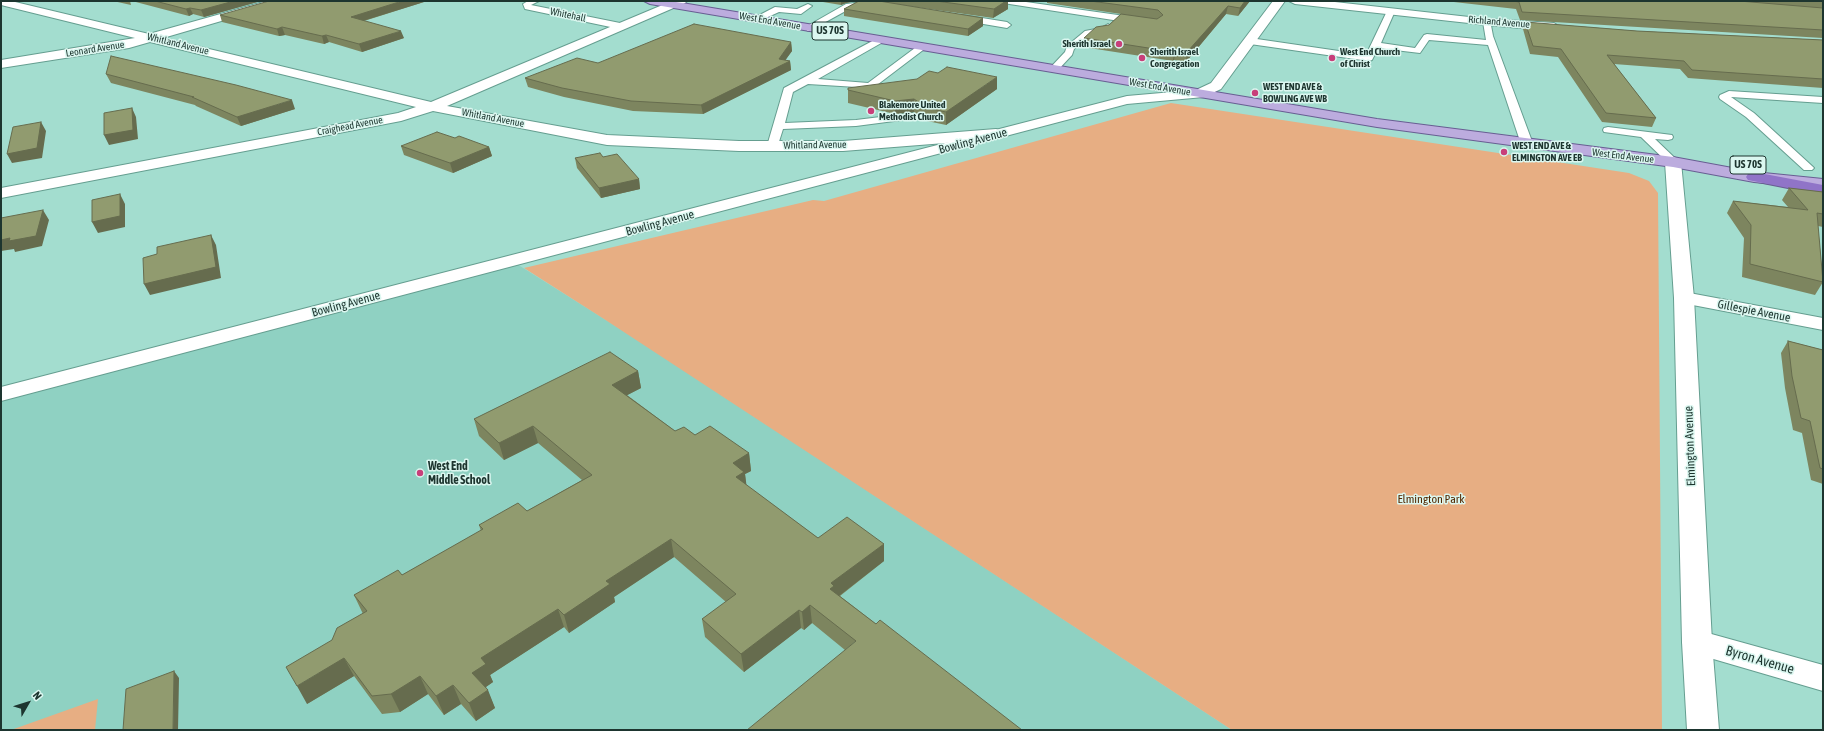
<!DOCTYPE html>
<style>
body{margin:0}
#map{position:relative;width:1824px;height:731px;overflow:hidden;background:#a3ddcf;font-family:"Asap Condensed",sans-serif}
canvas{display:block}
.frame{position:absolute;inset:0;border:2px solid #1d352f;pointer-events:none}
.north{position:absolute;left:8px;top:683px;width:40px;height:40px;-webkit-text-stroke:3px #dbf7f0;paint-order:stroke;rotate:51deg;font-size:11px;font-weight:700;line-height:16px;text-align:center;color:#1d352f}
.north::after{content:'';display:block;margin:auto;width:14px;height:18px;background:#1d352f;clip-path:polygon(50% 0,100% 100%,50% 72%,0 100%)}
</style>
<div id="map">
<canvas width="1824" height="731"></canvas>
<div class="frame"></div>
<div class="north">N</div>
</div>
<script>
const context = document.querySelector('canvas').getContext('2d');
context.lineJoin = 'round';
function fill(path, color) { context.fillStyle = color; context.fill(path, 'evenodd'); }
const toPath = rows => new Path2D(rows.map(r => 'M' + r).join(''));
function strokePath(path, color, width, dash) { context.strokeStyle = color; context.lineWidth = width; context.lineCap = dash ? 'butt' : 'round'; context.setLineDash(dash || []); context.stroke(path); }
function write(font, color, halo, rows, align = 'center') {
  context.font = font + ' "Asap Condensed",sans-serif'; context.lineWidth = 3; context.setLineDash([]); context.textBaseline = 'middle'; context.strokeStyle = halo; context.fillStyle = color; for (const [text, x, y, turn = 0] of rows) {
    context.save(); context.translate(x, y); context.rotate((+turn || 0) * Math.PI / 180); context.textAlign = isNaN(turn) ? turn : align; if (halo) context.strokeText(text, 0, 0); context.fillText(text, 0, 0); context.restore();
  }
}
const built = toPath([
 [512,261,633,337,1232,730,1,730,1,394]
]);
const green = toPath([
 [1171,103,1629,173,1649,181,1658,193,1662,730,1232,730,604,319,524,268,813,200,824,201],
 [98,699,95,730,11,730]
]);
const service = toPath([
 [528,1,539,1,531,5,620,23,624,26,620,29,525,9,523,4,528,1],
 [999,1,1019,1,1139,18,1143,21,1139,24,1003,3,999,1],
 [865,2,869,4,868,6,851,8,811,30,808,31,804,28,846,4,865,2],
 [808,4,812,6,801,14,779,12,759,21,756,22,752,19,775,7,797,9,808,4],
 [1388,9,1394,9,1395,11,1381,43,1415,48,1424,35,1427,34,1486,40,1483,22,1484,20,1490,20,1493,36,1533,144,1531,146,1523,146,1521,144,1488,45,1429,40,1420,53,1378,48,1372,60,1369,61,1250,44,1246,41,1250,38,1366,55,1388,9],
 [963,15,1007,22,1011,25,1007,28,960,20,960,16,963,15],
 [1108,24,1112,27,1111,29,1107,32,1091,35,1074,49,1072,55,1057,71,1051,71,1049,69,1065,52,1067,46,1085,31,1101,28,1108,24],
 [880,37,884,40,883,42,818,79,868,83,919,45,925,45,927,47,873,88,808,84,793,92,785,123,856,120,913,113,918,116,917,118,856,126,783,129,777,148,769,148,767,146,784,88,880,37],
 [1729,91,1823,97,1823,103,1731,97,1754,113,1812,166,1814,168,1812,170,1804,170,1746,117,1720,99,1719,97,1720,95,1729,91],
 [1608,127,1672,135,1673,137,1672,139,1668,140,1655,139,1679,162,1677,164,1669,164,1641,137,1604,132,1603,130,1604,128,1608,127]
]);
const minor = toPath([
 [1,1,11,1,149,34,267,1,285,1,283,3,163,38,431,102,672,1,687,1,685,3,447,106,607,135,739,141,843,141,996,129,1001,131,1004,134,1001,137,996,139,843,151,739,151,607,145,433,111,401,121,1,198,1,188,398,113,416,107,150,42,129,48,1,68,1,60,135,38,1,5,1,1],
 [1289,1,1326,1,1487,19,1554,23,1560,27,1554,31,1487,25,1295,4,1289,1],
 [1684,292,1823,318,1823,330,1677,302,1674,298,1677,294,1684,292],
 [1697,630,1823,665,1823,691,1686,651,1682,642,1686,633,1697,630]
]);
const tertiary = toPath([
 [1273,1,1285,1,1221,89,1204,97,1127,104,1,401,1,387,1127,96,1196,90,1211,83,1273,1],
 [1673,157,1679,159,1681,162,1694,298,1712,642,1719,730,1687,730,1682,642,1674,298,1665,162,1667,159,1673,157]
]);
const primary = toPath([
 [644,1,670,1,1377,119,1673,157,1754,172,1823,179,1823,189,1754,182,1673,167,1377,127,650,4,644,1]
]);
const motorway = toPath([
 [1754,172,1823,185,1823,195,1748,180,1746,177,1748,174,1754,172]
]);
const wall = toPath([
 [113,1,130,1,131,5],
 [132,1,261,1,204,17,193,14,189,16],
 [817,1,856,1,846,3,841,5],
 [857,1,1008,1,1008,9,993,18,901,5,983,18,983,26,968,36,844,16,844,9,857,2],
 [1047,1,1250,1,1238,16,1226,14,1186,62,1174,60,1173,61,1083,47,1084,38,1109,25,1121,14,1047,3],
 [1445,1,1823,1,1823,38,1520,20,1516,9],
 [424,2,364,21,404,38,362,52,329,42,324,44,285,35,279,36,222,22,220,15],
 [1525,22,1637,31,1823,40,1823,88,1688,78,1680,69,1614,64,1656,118,1652,127,1602,122,1558,57,1530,54,1523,29],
 [791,42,792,51,785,60,790,61,791,70,703,114,633,111,564,97,528,87,525,78,598,63],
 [106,74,295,109,241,126,196,106,195,105,111,83],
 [848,88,997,89,946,125,918,119,918,115,914,112,895,114,848,103],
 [455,138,489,147,492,156,453,173,404,155,401,146],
 [603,157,639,179,640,189,601,198,577,168,575,158],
 [1789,188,1823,192,1823,227,1818,226,1823,282,1815,295,1742,277,1744,238,1727,213,1733,201,1788,207,1782,200],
 [1788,341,1823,350,1823,484,1811,480,1802,433,1793,430,1785,388,1781,353],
 [638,371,641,388,627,395,675,431,695,435,749,453,751,471,745,474,746,485,818,538,884,544,884,561,840,596,876,624,845,650,812,623,804,630,801,628,744,672,705,637,702,619,726,602,674,557,614,597,615,602,569,633,564,627,490,675,493,682,486,687,495,708,476,721,461,704,444,715,428,694,400,712,382,714,354,676,307,704,332,640,363,614,354,595,402,575,481,531,479,525,527,511,582,480,538,443,504,460,479,436,474,419]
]);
const shadedWall = toPath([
 [234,1,261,1,204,17,201,10],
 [402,1,423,1,424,2,353,24,351,17],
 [841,1,856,1,846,3,841,5],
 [1006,1,1008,1,1008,9,993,18,994,9],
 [1245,1,1250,1,1238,16,1240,8],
 [1228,6,1226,14,1186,62,1187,52],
 [190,8,193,14,189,16,186,9],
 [983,18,983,26,968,36,968,29],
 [282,27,285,35,279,36,277,29],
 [401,31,404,38,362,52,359,44],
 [326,35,329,42,324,44,322,36],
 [791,42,792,51,782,65,790,61,791,70,703,114,701,105,779,59],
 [1176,51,1174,60,1173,61,1174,52],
 [997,77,997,89,946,125,946,112],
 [914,99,914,112,895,114,895,101],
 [292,100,295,109,241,126,237,117],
 [132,108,136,117,138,139,109,145,104,135],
 [41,122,46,131,42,158,12,163,7,154],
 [489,147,492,156,453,173,450,163],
 [639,179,640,189,601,198,599,188],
 [120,194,125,204,125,227,98,233,92,222],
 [43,210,49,220,42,246,15,252,14,249,1,251,1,240],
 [211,235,216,245,221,278,150,295,144,284],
 [638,371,641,388,616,401,612,385],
 [533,426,538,443,504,460,499,443],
 [749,453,751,471,745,474,747,489,738,494,733,463],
 [671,539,674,557,614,597,615,602,569,633,564,615,606,581],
 [884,544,884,561,835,599,830,589,831,583],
 [810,605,812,623,804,630,802,612],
 [558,609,564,627,490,675,493,682,480,691,472,673,481,658],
 [799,610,801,628,744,672,741,654],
 [344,658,354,676,307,704,297,686],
 [174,671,179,678,178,730,173,730],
 [420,676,428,694,400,712,391,694],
 [453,685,461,704,444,715,436,696],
 [488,690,495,708,476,721,469,703]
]);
const building = toPath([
 [155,1,234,1,201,10,190,8,186,9,155,1],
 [269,1,402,1,351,17,401,31,359,44,326,35,322,36,282,27,277,29,220,15,269,1],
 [859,1,879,1,983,18,968,29,844,9,859,1],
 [936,1,1006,1,994,9,936,1],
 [1090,1,1245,1,1240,8,1228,6,1187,52,1176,51,1174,52,1084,38,1096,27,1109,25,1121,14,1157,19,1163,15,1158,10,1090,1],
 [1513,1,1739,1,1823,8,1823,30,1522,12,1519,2,1513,1],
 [1525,22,1637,31,1823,40,1823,79,1692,70,1684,61,1607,55,1656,118,1606,113,1561,49,1533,46,1525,22],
 [694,24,791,42,779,59,790,61,701,105,631,101,562,88,525,78,577,58,598,63,694,24],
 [111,56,236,85,292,100,237,117,192,97,194,97,106,74,111,56],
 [947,67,997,77,946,112,918,106,920,103,914,99,895,101,848,90,848,88,917,79,929,71,938,73,947,67],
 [132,108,133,130,104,135,104,113,132,108],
 [41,122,37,148,7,154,13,127,41,122],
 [437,132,455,138,459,136,489,147,450,163,401,146,437,132],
 [600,153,603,157,617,154,639,179,599,188,575,158,600,153],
 [1789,188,1823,192,1823,214,1817,213,1823,282,1750,264,1751,225,1733,201,1808,210,1789,188],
 [120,194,120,216,92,222,92,200,120,194],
 [43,210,36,236,9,241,10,238,1,240,1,218,43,210],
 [211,235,216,267,144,284,143,258,157,254,157,247,211,235],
 [1788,341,1823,350,1823,469,1820,468,1810,421,1801,418,1792,376,1788,341],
 [610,352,638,371,612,385,675,431,684,427,695,435,710,426,749,453,733,463,744,472,736,477,818,538,847,517,884,544,831,583,834,586,830,589,876,624,880,620,1022,730,747,730,856,641,810,605,802,612,799,610,741,654,702,619,736,594,671,539,606,581,610,584,564,615,558,609,481,658,486,664,472,673,488,690,469,703,453,685,436,696,420,676,391,694,372,696,344,658,297,686,286,667,332,640,337,628,367,611,354,595,398,570,402,575,483,529,479,525,518,503,527,511,592,475,533,426,499,443,474,419,610,352],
 [174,671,173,730,123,730,126,689,174,671]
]);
const markers = [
 [1119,44,4,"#c83f7a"],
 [1142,58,4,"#c83f7a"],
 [1332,58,4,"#c83f7a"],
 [1255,93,4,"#c83f7a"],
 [871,111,4,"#c83f7a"],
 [1504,152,4,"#c83f7a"],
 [420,473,4,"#c83f7a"]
];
const farStreetnames = [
 ["Whitehall",568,15,12],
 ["West End Avenue",770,21,10],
 ["Richland Avenue",1499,22,5],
 ["Whitland Avenue",178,44,14],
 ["Leonard Avenue",95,49,-9],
 ["West End Avenue",1160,87,10],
 ["Whitland Avenue",493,118,11],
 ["Craighead Avenue",350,126,-11],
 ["Whitland Avenue",815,145,-1],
 ["West End Avenue",1623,156,7]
];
const farPoinames = [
 ["Sherith Israel",1111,44,"right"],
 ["Sherith Israel",1150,52],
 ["Congregation",1150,64],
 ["West End Church",1340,52],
 ["of Christ",1340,64],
 ["WEST END AVE &",1263,87],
 ["BOWLING AVE WB",1263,99],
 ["Blakemore United",879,105],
 ["Methodist Church",879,117],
 ["WEST END AVE &",1512,146],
 ["ELMINGTON AVE EB",1512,158]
];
const shields = [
 [830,31,36],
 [1748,165,36]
];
const shieldNames = [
 ["US 70S",830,31],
 ["US 70S",1748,165]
];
const streetNames = [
 ["Bowling Avenue",973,141,-15],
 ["Bowling Avenue",660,223,-15],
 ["Bowling Avenue",346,304,-15],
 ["Gillespie Avenue",1754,311,11],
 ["Elmington Avenue",1690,446,-92]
];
const poiNames = [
 ["West End",428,466],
 ["Middle School",428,480]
];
const parkNames = [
 ["Elmington Park",1431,499]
];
const nearStreetnames = [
 ["Byron Avenue",1760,660,16]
];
fill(built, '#8fd1c2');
fill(green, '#e7ae83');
strokePath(service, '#659e90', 2);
strokePath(minor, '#659e90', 2);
strokePath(tertiary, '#659e90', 2);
strokePath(primary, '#685e92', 2);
strokePath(motorway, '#685e92', 2);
fill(service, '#fff');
fill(minor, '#fff');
fill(tertiary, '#fff');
fill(primary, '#bcacde');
fill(motorway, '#9074c8');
fill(wall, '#7d855f');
fill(shadedWall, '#666c4e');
fill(building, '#919b6f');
strokePath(building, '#666c4e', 1);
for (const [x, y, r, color] of markers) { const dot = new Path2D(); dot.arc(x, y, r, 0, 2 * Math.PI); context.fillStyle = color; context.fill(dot); strokePath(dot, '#dbf7f0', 1.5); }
write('10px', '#1d352f', '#dbf7f0', farStreetnames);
write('bold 10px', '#1d352f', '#dbf7f0', farPoinames, 'left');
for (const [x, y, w] of shields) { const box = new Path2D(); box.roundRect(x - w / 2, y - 9, w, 18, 3); context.fillStyle = '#dbf7f0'; context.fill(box); strokePath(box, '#1d352f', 1); }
write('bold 11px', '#1d352f', null, shieldNames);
write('12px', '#1d352f', '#dbf7f0', streetNames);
write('bold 12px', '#1d352f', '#dbf7f0', poiNames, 'left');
write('12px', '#522700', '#dbf7f0', parkNames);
write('14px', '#1d352f', '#dbf7f0', nearStreetnames);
</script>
